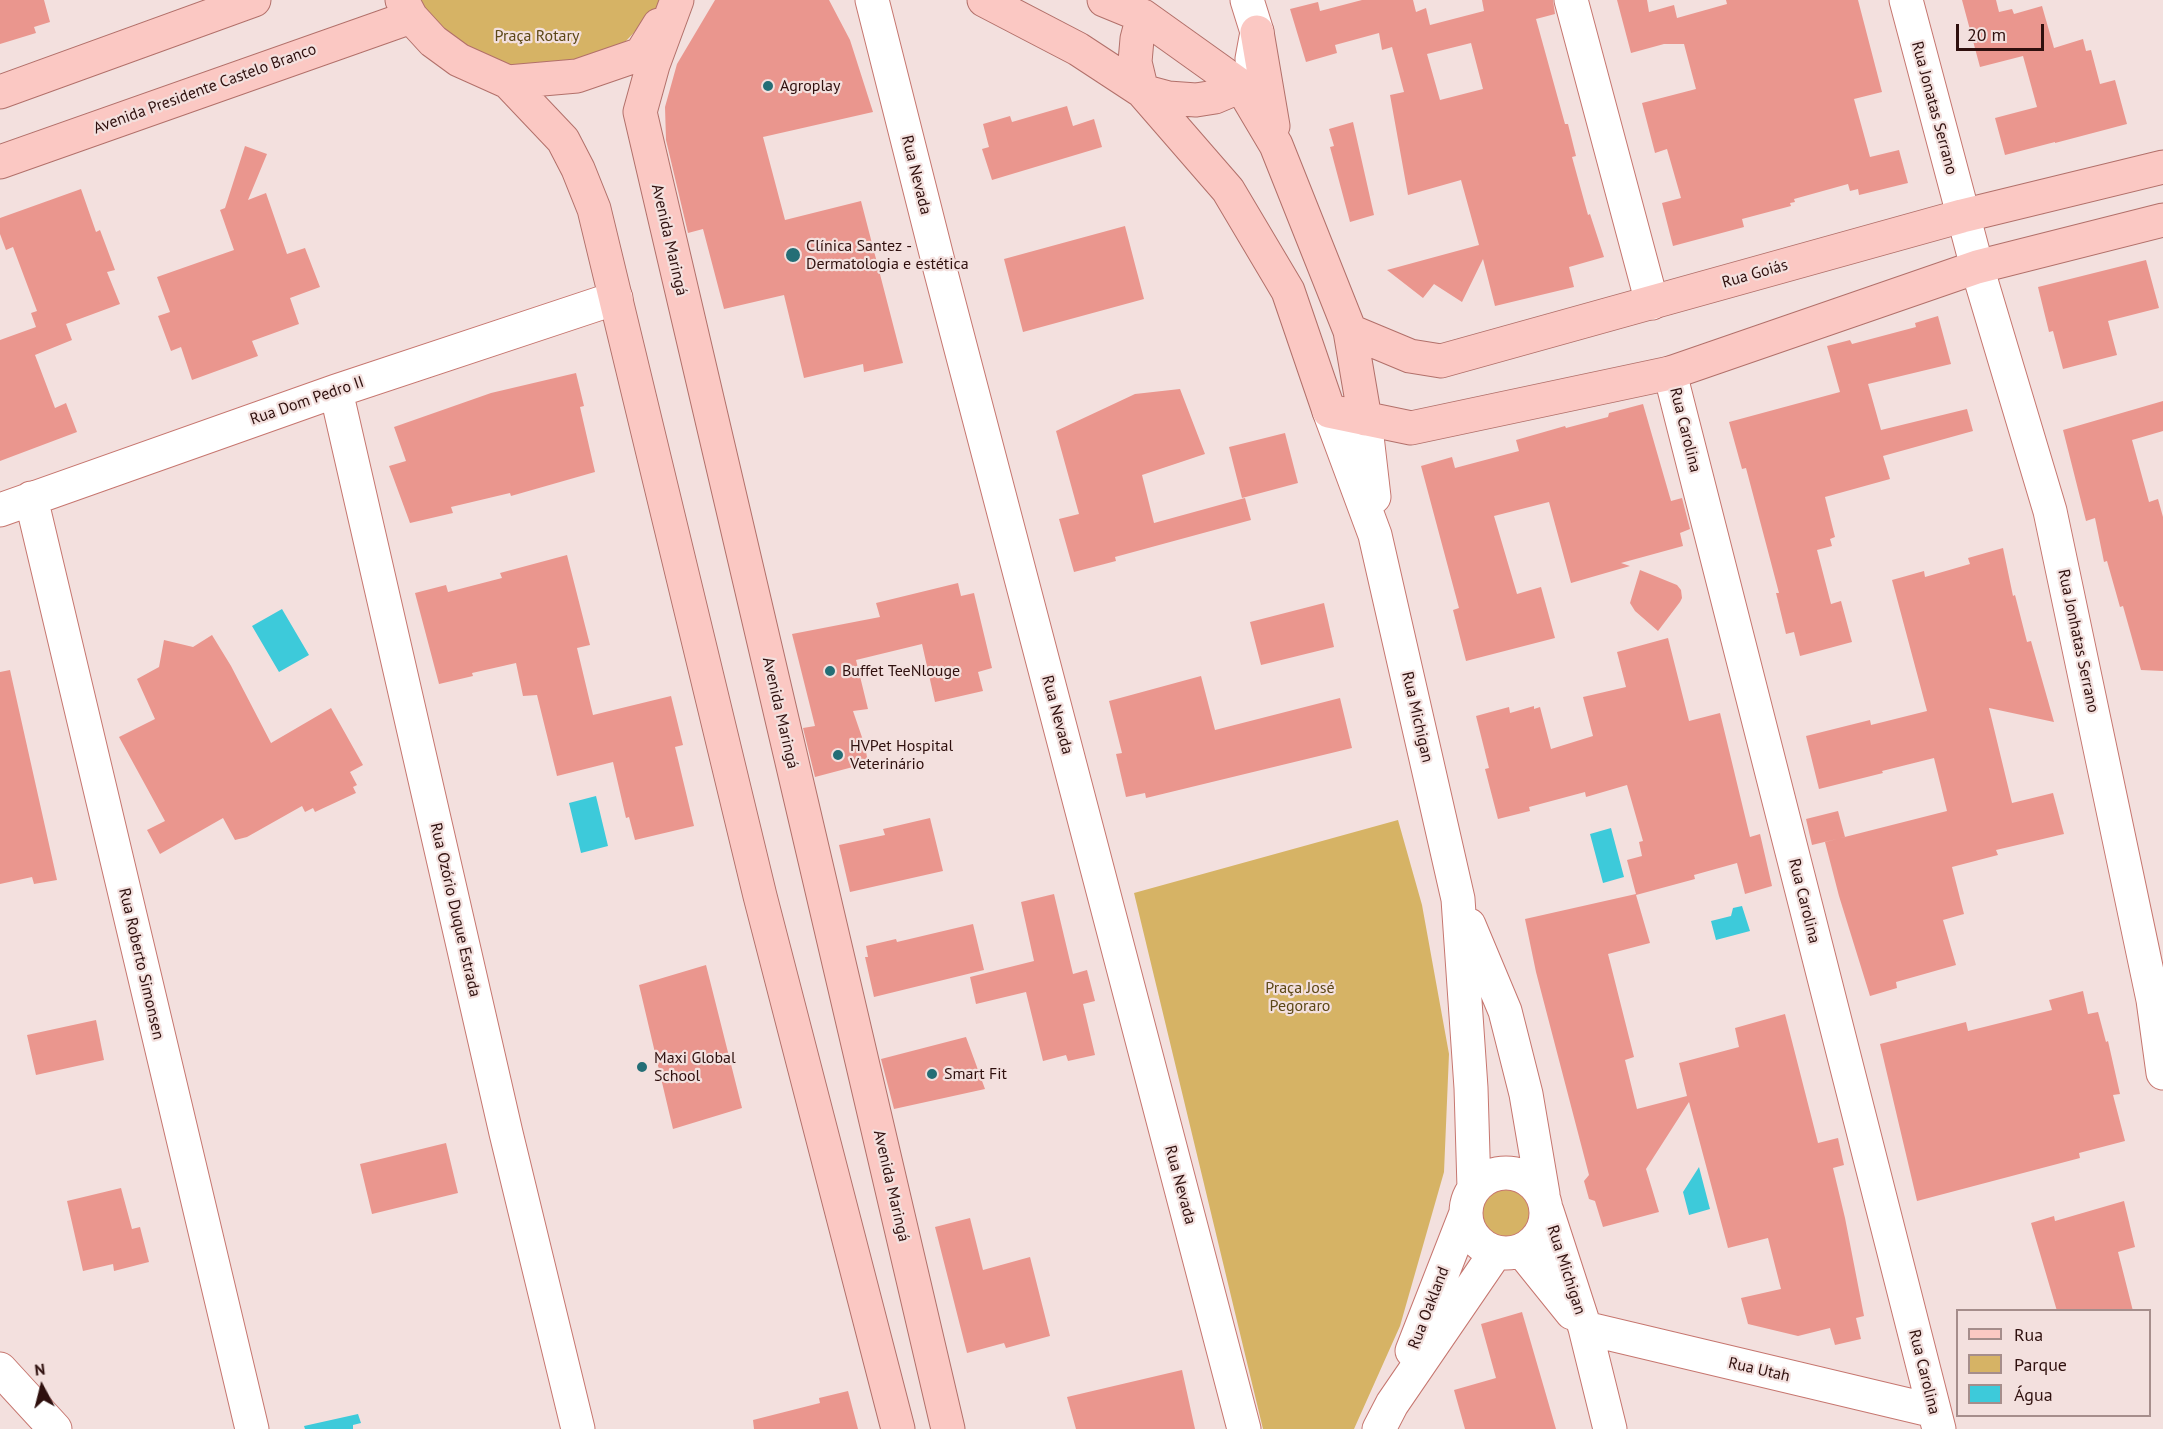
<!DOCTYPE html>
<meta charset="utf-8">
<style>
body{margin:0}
#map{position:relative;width:2163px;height:1429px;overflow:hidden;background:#f3e0de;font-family:"PT Sans",sans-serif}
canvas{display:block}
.legend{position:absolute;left:1956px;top:1309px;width:195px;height:108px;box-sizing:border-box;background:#f3e0de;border:2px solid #a58d8b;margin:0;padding:8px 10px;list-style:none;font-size:18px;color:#2f100e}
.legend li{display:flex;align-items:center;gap:12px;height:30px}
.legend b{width:30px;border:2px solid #a58d8b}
.north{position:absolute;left:12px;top:1357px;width:60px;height:60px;-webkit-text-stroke:4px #f3e0de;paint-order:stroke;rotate:353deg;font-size:16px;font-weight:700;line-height:24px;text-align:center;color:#2f100e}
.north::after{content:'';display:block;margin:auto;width:21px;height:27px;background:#2f100e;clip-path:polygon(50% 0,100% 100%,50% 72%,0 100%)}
.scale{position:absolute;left:1956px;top:24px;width:88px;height:27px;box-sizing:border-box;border:3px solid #2f100e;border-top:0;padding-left:8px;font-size:18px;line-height:21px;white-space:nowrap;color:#2f100e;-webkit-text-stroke:4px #f3e0de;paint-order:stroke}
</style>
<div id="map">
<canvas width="2163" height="1429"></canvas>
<ul class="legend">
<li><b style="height:8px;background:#fbc8c3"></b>Rua</li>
<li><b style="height:16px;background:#d6b365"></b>Parque</li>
<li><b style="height:16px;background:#3dcada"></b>Água</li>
</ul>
<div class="north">N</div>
<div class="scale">20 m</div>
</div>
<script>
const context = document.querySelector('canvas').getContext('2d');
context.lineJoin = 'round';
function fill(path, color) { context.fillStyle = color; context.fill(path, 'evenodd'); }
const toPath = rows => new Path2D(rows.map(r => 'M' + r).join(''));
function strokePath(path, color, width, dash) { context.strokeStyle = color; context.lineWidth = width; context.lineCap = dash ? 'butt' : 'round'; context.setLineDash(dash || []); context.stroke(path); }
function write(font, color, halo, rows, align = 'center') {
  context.font = font + ' "PT Sans",sans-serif'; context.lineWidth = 4.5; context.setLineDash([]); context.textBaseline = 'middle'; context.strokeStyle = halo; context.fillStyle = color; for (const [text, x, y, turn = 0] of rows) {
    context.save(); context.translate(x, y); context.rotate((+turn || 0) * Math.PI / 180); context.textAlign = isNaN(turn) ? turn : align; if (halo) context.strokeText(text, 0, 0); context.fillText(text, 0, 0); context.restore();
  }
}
const green = toPath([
 [413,0,662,0,659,6,626,41,583,64,535,72,489,63,448,41],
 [1398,820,1422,905,1449,1054,1444,1172,1400,1326,1354,1429,1263,1429,1134,893],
 '1480 1214a26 26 0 1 1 52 0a26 26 0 1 1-52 0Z'
]);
const water = toPath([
 [282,609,309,655,279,672,252,626],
 [596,796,608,846,581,853,569,803],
 [1611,828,1624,877,1603,883,1590,834],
 [1742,906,1750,931,1716,940,1711,921,1731,916,1733,908],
 [1699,1167,1710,1209,1689,1215,1683,1192],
 [358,1414,361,1423,353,1425,353,1429,305,1429,304,1426]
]);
const building = toPath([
 [0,0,44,0,50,22,34,27,36,33,0,44],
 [715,0,829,0,850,40,873,112,763,137,785,220,861,201,903,363,864,372,863,364,804,378,784,295,724,309,703,229,688,233,666,140,665,107,677,64],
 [1362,0,1413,0,1416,12,1426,8,1430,25,1484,11,1482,0,1553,0,1555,14,1536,19,1565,124,1568,124,1576,156,1572,157,1588,215,1590,214,1604,257,1569,267,1574,287,1495,306,1483,259,1462,302,1434,284,1423,298,1387,270,1479,245,1461,180,1408,195,1390,95,1404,92,1392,47,1382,50,1379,33,1335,45,1337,53,1306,62,1290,9,1318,2,1320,11],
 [1471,43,1483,89,1440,100,1427,54],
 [1617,0,1647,0,1649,12,1674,5,1677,18,1727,4,1726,0,1858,0,1882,92,1854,99,1870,157,1899,150,1908,183,1859,195,1858,189,1850,191,1848,184,1794,199,1795,202,1790,203,1791,206,1742,219,1744,227,1673,246,1662,203,1681,198,1667,149,1655,153,1642,103,1696,89,1684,44,1664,44,1631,53],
 [1962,0,1996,0,1999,12,2012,9,2014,14,2042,6,2054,48,2083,39,2086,51,2091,50,2100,84,2115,80,2127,124,2055,143,2055,142,2005,155,1995,118,2037,107,2023,56,1980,67],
 [1067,106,1073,126,1094,119,1102,147,992,180,982,149,989,147,983,124,1010,116,1012,122],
 [1353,122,1374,215,1350,222,1330,147,1334,146,1329,129],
 [245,146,267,154,248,200,266,193,287,254,305,248,320,287,290,298,299,324,252,341,258,356,192,380,181,347,171,351,158,316,170,312,157,277,234,250,220,210,225,208],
 [81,189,96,232,100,230,115,270,107,272,120,304,66,324,72,340,35,355,55,408,66,403,77,432,0,461,0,340,36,327,31,313,37,311,13,247,6,250,0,234,0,218],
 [1125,226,1144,299,1023,332,1004,259],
 [2146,260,2159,308,2108,321,2117,355,2063,369,2053,331,2049,332,2038,287],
 [1938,316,1951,364,1868,384,1881,430,1967,409,1973,431,1883,456,1890,479,1825,497,1835,537,1830,539,1832,546,1817,550,1831,604,1841,601,1852,642,1800,656,1794,632,1786,634,1776,593,1779,593,1746,468,1742,469,1729,422,1840,392,1827,346,1850,340,1852,344,1916,327,1915,323],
 [576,373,584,406,580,407,595,472,511,496,510,493,451,507,453,513,410,523,389,466,406,461,394,427,491,393],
 [1180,389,1205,454,1142,475,1154,523,1245,498,1251,520,1115,557,1116,561,1074,572,1059,519,1079,514,1056,431,1135,394],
 [2163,401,2163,431,2132,440,2149,502,2158,499,2163,517,2163,671,2141,670,2123,606,2120,607,2107,561,2104,562,2095,518,2086,521,2063,430],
 [1643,404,1671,501,1682,498,1690,529,1680,533,1683,546,1621,563,1630,566,1571,583,1549,502,1494,516,1517,594,1541,587,1555,638,1466,661,1453,610,1459,608,1421,466,1452,457,1455,468,1519,451,1516,440,1565,426,1566,428,1608,417,1609,413],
 [1285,433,1298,483,1242,498,1229,447],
 [2003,548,2013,596,2015,595,2027,642,2031,641,2054,722,1989,708,2012,803,2053,793,2064,834,1996,850,1998,855,1952,867,1964,914,1943,920,1956,965,1896,982,1897,988,1870,996,1839,896,1825,842,1947,811,1934,758,1882,771,1883,773,1819,789,1806,736,1870,720,1871,725,1927,711,1892,580,1924,571,1925,577,1970,564,1968,558],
 [567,555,590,645,577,648,593,715,671,696,683,745,675,747,694,826,635,840,629,817,626,818,613,762,557,776,537,695,523,696,516,663,472,673,473,676,439,684,415,593,446,585,448,592,502,578,500,573],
 [1640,570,1677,585,1681,590,1682,598,1680,602,1658,631,1635,611,1630,603],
 [958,583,961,596,974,593,992,668,978,672,983,691,935,702,922,644,856,660,868,709,853,711,865,746,868,763,815,777,803,728,815,726,792,634,880,617,876,603],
 [1324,603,1334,647,1261,665,1250,622],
 [212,635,231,666,271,743,331,708,363,765,350,772,357,785,353,787,356,793,315,812,313,808,305,812,302,806,247,837,235,840,223,818,160,854,147,830,165,821,119,737,155,719,137,679,159,667,164,640,193,647],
 [1668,638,1689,721,1720,713,1750,837,1760,834,1772,886,1745,894,1737,863,1694,875,1695,879,1636,895,1650,943,1608,954,1634,1057,1625,1060,1637,1109,1687,1096,1679,1063,1739,1047,1735,1028,1785,1014,1818,1143,1838,1138,1844,1165,1833,1168,1845,1218,1864,1316,1856,1318,1861,1339,1835,1345,1830,1328,1798,1336,1748,1324,1741,1298,1781,1289,1768,1238,1728,1248,1689,1102,1646,1169,1659,1212,1603,1227,1595,1201,1589,1199,1584,1181,1589,1175,1536,972,1525,919,1636,894,1627,860,1642,856,1639,842,1643,841,1627,785,1586,797,1585,792,1529,807,1530,811,1498,819,1485,769,1489,768,1476,716,1509,707,1510,713,1534,706,1534,709,1540,707,1551,749,1593,736,1583,697,1626,687,1617,652],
 [10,670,57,880,34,884,32,877,0,884,0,672],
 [1201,676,1215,730,1340,698,1352,748,1146,798,1145,793,1126,797,1116,754,1122,753,1109,701],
 [1838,811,1845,837,1812,845,1806,819],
 [930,818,943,871,850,892,839,845,885,835,883,829],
 [1054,894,1073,974,1087,970,1095,1001,1083,1004,1095,1055,1068,1061,1066,1055,1043,1061,1026,992,976,1004,970,977,1034,961,1021,902],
 [973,924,984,970,874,997,865,957,868,957,866,946,896,939,897,942],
 [706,965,742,1108,673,1129,639,985],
 [2083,991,2088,1014,2098,1012,2106,1042,2108,1041,2120,1094,2113,1095,2125,1141,2079,1153,2080,1158,1917,1201,1880,1044,1966,1022,1968,1031,2052,1010,2049,1000],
 [96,1020,104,1060,36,1075,27,1035],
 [966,1037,985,1089,894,1109,881,1059],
 [446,1143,458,1193,372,1214,360,1164],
 [121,1188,132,1229,140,1227,149,1262,114,1271,113,1264,83,1271,67,1201],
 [2124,1201,2135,1247,2118,1252,2133,1311,2057,1311,2031,1223,2054,1216,2055,1221],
 [970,1218,983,1270,1030,1257,1050,1336,1006,1348,1004,1343,967,1353,935,1227],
 [1522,1312,1556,1429,1465,1429,1454,1390,1496,1378,1481,1324],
 [1182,1370,1195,1429,1076,1429,1067,1397],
 [848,1391,858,1429,754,1429,753,1420,820,1403,819,1398]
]);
const minor = toPath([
 [872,0,940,269,1244,1429],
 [1247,0,1257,32,1252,59],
 [1571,0,1652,303],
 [1906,0,1977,267,2050,511,2153,1000,2163,1073],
 [1670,373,1939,1429],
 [336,391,506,1133,578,1429],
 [1329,411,1375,535,1458,899,1471,1088,1474,1188],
 [1365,419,1374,497],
 [31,498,252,1429],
 [0,510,336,391,616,298],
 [1469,925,1505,1011,1526,1094,1543,1194],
 '1466 1213a40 40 0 1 1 80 0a40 40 0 1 1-80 0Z',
 [1547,1211,1585,1328,1610,1429],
 [1522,1251,1572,1313],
 [1585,1328,1934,1411],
 [1412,1351,1466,1213],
 [0,1369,55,1429],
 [1379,1429,1392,1404,1496,1252]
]);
const major = toPath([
 [402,0,411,17,433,41,459,60,508,82,577,76,641,54,659,25],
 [677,0,653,65,640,112,948,1429],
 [984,0,1078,49,1142,91,1228,190,1288,291,1329,411,1411,428,1670,373,1977,267,2163,220],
 [1104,0,1143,16,1241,86,1276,145,1350,331,1365,419],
 [1143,16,1137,39,1135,62,1142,91,1168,98,1196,100,1215,97,1241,86],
 [1257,32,1273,126],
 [508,82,563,140,578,169,594,209,760,896,898,1429],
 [0,92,254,0],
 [0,162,411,17],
 [1350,331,1410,356,1441,361,1962,216,2163,167]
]);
const markers = [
 [768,86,6,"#246e76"],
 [793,255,8,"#246e76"],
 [830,671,6,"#246e76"],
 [838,755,6,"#246e76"],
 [642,1067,6,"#246e76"],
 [932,1074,6,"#246e76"]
];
const parkNames = [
 ["Praça Rotary",537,36],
 ["Praça José",1300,988],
 ["Pegoraro",1300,1006]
];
const poiNames = [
 ["Agroplay",780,86],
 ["Clínica Santez -",806,246],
 ["Dermatologia e estética",806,264],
 ["Buffet TeeNlouge",842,671],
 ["HVPet Hospital",850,746],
 ["Veterinário",850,764],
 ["Maxi Global",654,1058],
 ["School",654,1076],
 ["Smart Fit",944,1074]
];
const streetNames = [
 ["Avenida Presidente Castelo Branco",205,89,-20],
 ["Rua Jonatas Serrano",1934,108,75],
 ["Rua Nevada",916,175,76],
 ["Avenida Maringá",669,240,77],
 ["Rua Goiás",1755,274,-16],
 ["Rua Dom Pedro II",307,401,-19],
 ["Rua Carolina",1685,430,76],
 ["Rua Jonhatas Serrano",2078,641,78],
 ["Avenida Maringá",780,713,77],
 ["Rua Nevada",1057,715,75],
 ["Rua Michigan",1417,717,77],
 ["Rua Carolina",1804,901,76],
 ["Rua Ozório Duque Estrada",455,910,77],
 ["Rua Roberto Simonsen",141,964,77],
 ["Rua Nevada",1180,1185,75],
 ["Avenida Maringá",891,1186,77],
 ["Rua Michigan",1566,1270,72],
 ["Rua Oakland",1429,1308,-69],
 ["Rua Utah",1759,1370,13],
 ["Rua Carolina",1924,1372,76]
];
fill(green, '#d6b365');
fill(water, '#3dcada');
fill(building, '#ea968e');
strokePath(minor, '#c6766f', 35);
strokePath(major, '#b2706a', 35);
strokePath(minor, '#fff', 33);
strokePath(major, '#fbc8c3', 33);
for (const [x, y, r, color] of markers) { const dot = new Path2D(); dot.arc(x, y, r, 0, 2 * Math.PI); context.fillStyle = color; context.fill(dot); strokePath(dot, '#f3e0de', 2); }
write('16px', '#5c4716', '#f3e0de', parkNames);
write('16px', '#2f100e', '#f3e0de', poiNames, 'left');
write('16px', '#2f100e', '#f3e0de', streetNames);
</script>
